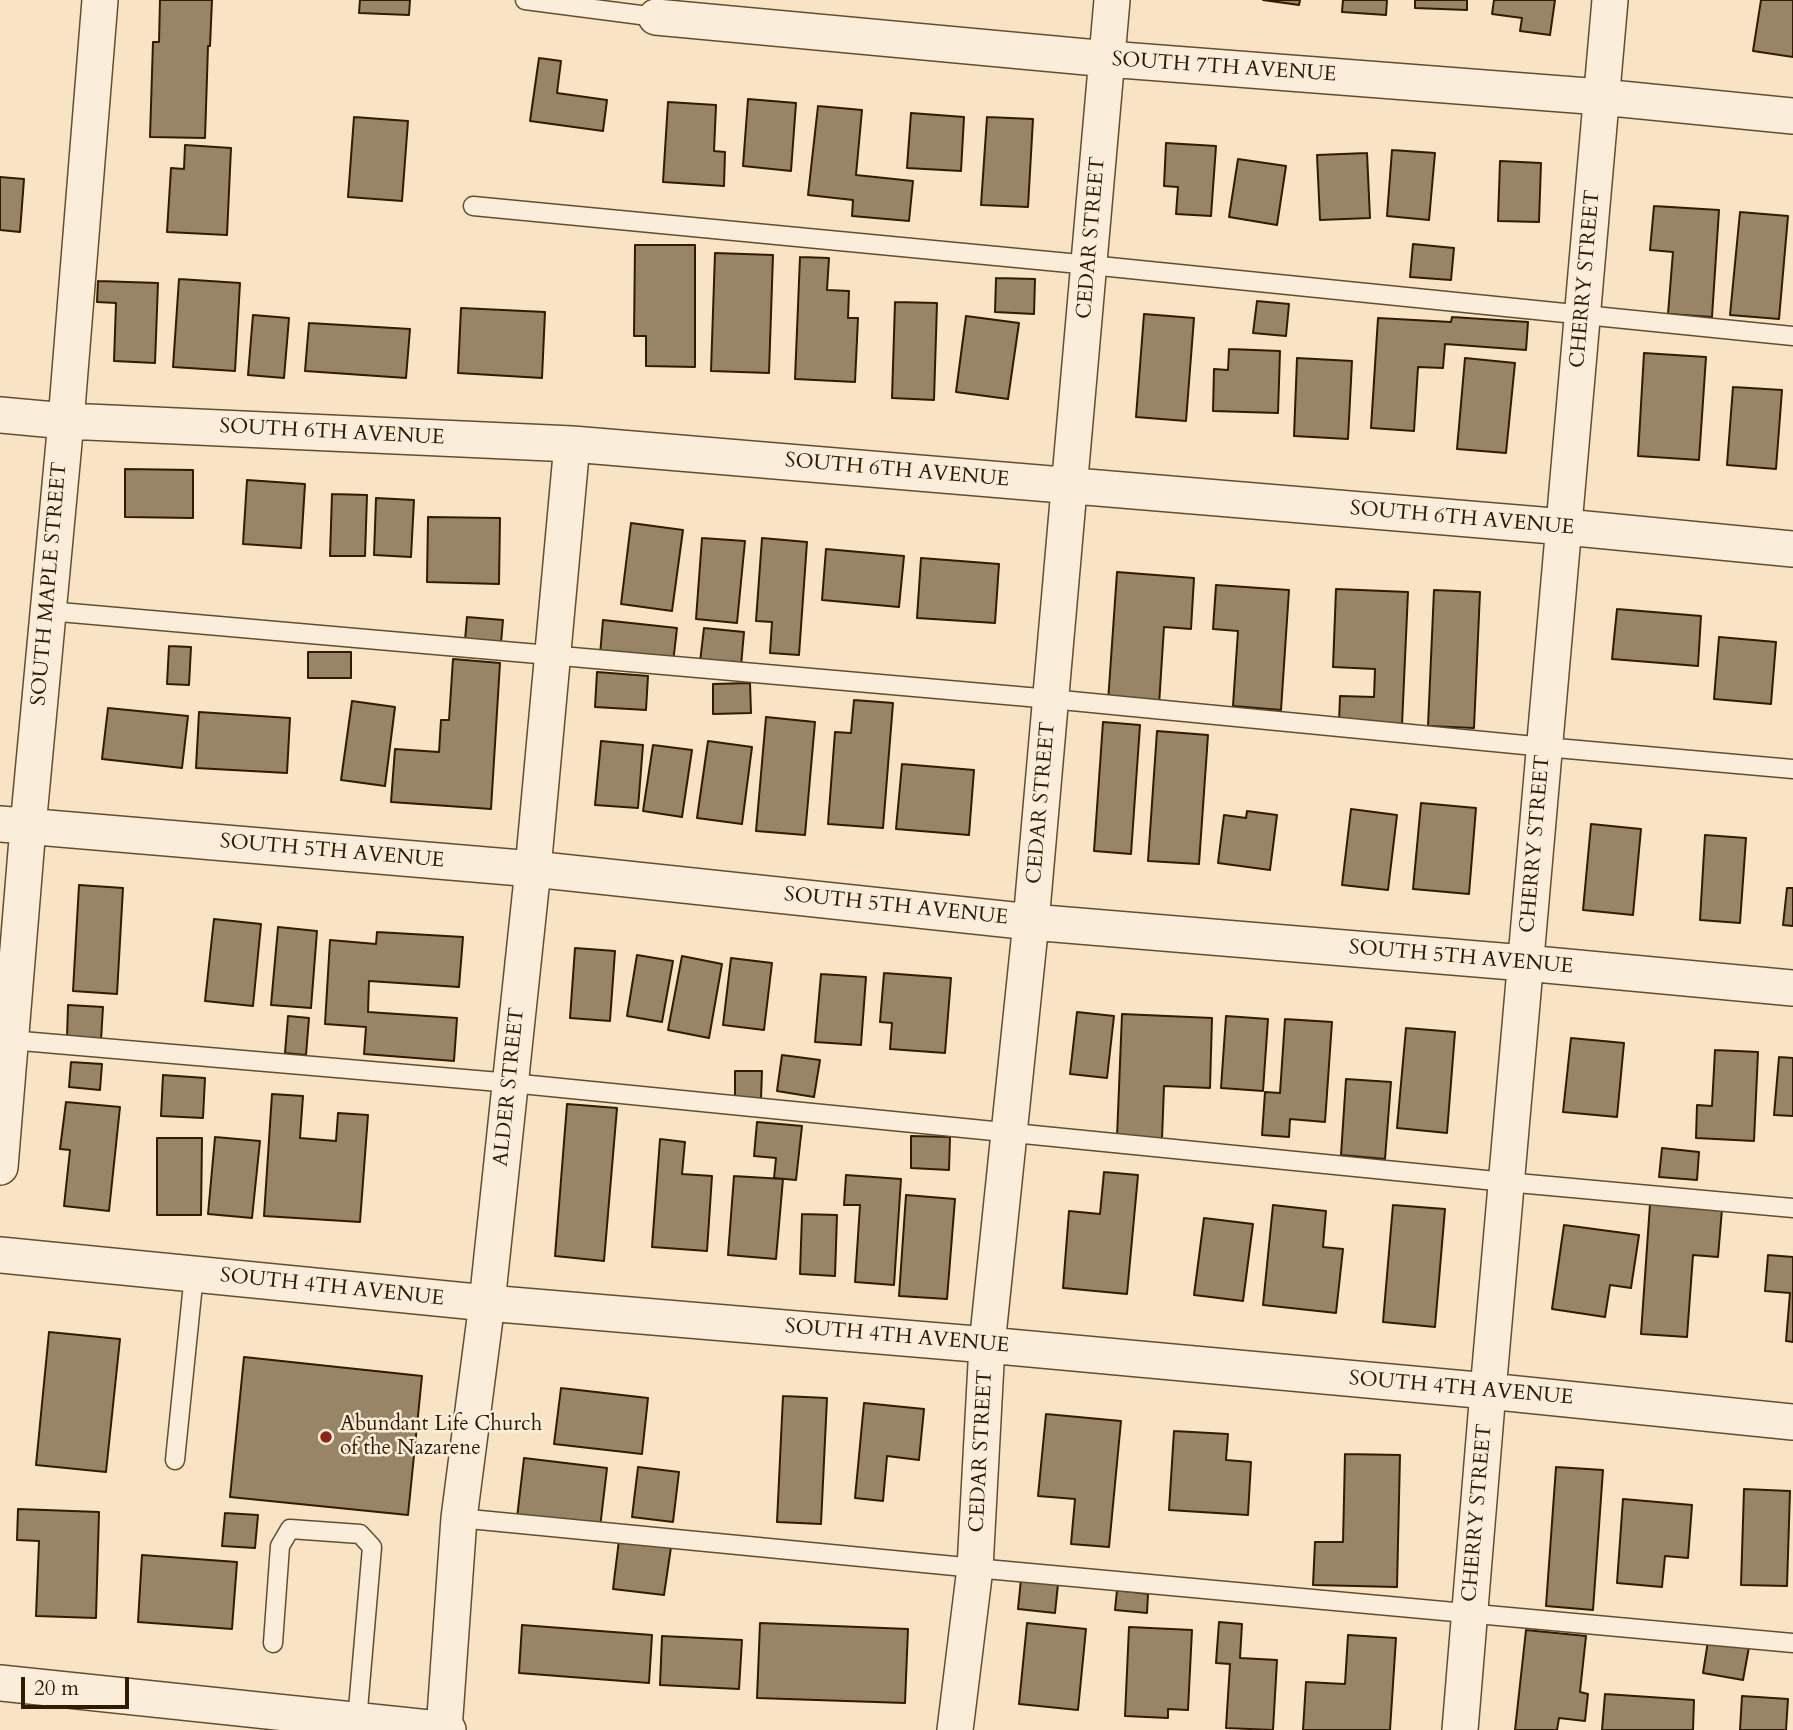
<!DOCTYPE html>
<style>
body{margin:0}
#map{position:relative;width:1793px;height:1730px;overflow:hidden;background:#f8e4c4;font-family:Cardo,serif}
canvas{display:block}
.scale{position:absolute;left:21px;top:1677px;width:108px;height:32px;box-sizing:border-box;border:4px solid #311b00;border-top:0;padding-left:9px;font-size:21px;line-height:24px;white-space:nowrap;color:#311b00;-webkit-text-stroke:5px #faedd9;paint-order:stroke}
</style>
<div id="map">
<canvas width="1793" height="1730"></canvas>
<div class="scale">20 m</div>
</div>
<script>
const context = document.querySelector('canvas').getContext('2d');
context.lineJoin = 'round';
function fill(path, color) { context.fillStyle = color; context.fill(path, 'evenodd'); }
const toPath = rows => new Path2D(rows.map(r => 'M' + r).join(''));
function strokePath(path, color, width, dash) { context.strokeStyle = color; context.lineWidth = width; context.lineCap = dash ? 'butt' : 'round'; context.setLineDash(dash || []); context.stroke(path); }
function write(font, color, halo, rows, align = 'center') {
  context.font = font + ' Cardo,serif'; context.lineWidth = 5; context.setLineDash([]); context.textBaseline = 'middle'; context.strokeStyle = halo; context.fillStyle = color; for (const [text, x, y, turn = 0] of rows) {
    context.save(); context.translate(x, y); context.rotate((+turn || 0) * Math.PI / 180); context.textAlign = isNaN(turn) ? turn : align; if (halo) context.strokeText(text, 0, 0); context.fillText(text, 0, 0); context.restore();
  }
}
const building = toPath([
 [160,0,212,0,210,46,208,46,205,138,150,137,153,42,159,42,160,0],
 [360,0,410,0,409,15,359,13,360,0],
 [1263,0,1300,0,1299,5,1263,0],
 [1343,0,1387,0,1386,15,1342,12,1343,0],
 [1415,0,1467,0,1467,10,1415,8,1415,0],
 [1494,0,1555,0,1550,35,1520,31,1522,18,1492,14,1494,0],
 [1761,0,1793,0,1793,57,1753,51,1761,0],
 [539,58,561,61,557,93,607,100,603,131,530,121,539,58],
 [748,99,796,103,791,171,743,166,748,99],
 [668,102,716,105,714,151,725,152,724,186,663,182,668,102],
 [818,106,862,110,856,175,913,181,909,221,852,216,853,200,808,195,818,106],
 [911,113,964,117,961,171,907,168,911,113],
 [354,117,408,121,402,201,348,197,354,117],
 [987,117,1033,119,1028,207,981,205,987,117],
 [1166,143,1216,146,1211,216,1176,214,1178,187,1164,186,1166,143],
 [185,145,231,148,227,235,167,232,171,168,184,169,185,145],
 [1392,150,1435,153,1429,220,1387,216,1392,150],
 [1367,153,1370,218,1320,220,1317,155,1367,153],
 [1238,159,1286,166,1277,225,1229,217,1238,159],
 [1500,161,1541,163,1539,222,1498,221,1500,161],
 [0,177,24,179,20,232,0,230,0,177],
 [1654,206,1719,210,1712,317,1668,314,1673,252,1650,250,1654,206],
 [1740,212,1788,216,1779,319,1730,315,1740,212],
 [1413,244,1454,248,1451,280,1410,277,1413,244],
 [635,245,695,245,695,367,646,366,646,336,634,336,635,245],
 [715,253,773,255,769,373,711,371,715,253],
 [800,257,829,258,827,290,849,291,848,318,858,318,855,382,795,379,800,257],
 [996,278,1035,279,1034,314,995,312,996,278],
 [179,279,240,283,235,371,173,367,179,279],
 [98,281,158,283,155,363,114,361,116,303,97,302,98,281],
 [1257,301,1289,304,1286,336,1253,333,1257,301],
 [895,302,937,303,934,400,892,398,895,302],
 [461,308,545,312,542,378,458,373,461,308],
 [1144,314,1194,318,1186,421,1136,417,1144,314],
 [253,315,289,318,284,378,248,375,253,315],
 [966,316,1019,323,1008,399,956,392,966,316],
 [1452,317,1528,322,1526,350,1445,344,1443,368,1418,367,1414,431,1371,428,1378,318,1451,322,1452,317],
 [309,323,410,329,406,378,305,371,309,323],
 [1229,349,1280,351,1278,413,1213,411,1214,369,1228,370,1229,349],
 [1644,353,1706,357,1699,460,1638,456,1644,353],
 [1297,358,1352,361,1348,439,1294,436,1297,358],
 [1465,358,1515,363,1506,453,1457,449,1465,358],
 [1733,387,1782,390,1776,469,1727,465,1733,387],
 [125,469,193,470,193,518,125,517,125,469],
 [247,480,305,484,301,548,243,544,247,480],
 [332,494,367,495,365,556,330,556,332,494],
 [376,498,414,500,411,557,374,555,376,498],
 [428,517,500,518,499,584,427,582,428,517],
 [631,523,683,530,672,611,621,604,631,523],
 [702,538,745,541,737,623,696,619,702,538],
 [762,538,807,542,799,655,770,653,772,622,756,621,762,538],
 [826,549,904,556,899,607,822,600,826,549],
 [921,558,999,564,995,623,917,618,921,558],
 [1117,572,1194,578,1191,629,1164,627,1159,705,1108,702,1117,572],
 [1216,585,1289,590,1281,710,1233,706,1238,631,1213,629,1216,585],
 [1336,589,1408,592,1402,725,1339,722,1340,696,1374,697,1375,669,1333,667,1336,589],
 [1434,590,1480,592,1474,728,1428,726,1434,590],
 [1617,609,1701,616,1698,666,1612,659,1617,609],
 [467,617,503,620,501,643,465,640,467,617],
 [603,620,677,628,673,663,600,655,603,620],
 [704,628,744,632,741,666,700,662,704,628],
 [1719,637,1776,642,1771,704,1714,699,1719,637],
 [169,646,191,647,189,685,167,684,169,646],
 [308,652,351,652,351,678,308,678,308,652],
 [453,659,500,663,491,809,391,802,395,749,439,752,441,720,449,720,453,659],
 [597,672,648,676,646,710,595,707,597,672],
 [750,683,751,713,713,714,713,684,750,683],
 [854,700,893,703,883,828,828,824,835,732,851,733,854,700],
 [352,701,395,707,385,786,341,780,352,701],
 [108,708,188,716,182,768,102,759,108,708],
 [199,712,290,718,287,773,196,768,199,712],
 [766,717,815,722,805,835,756,831,766,717],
 [1103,722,1140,725,1131,854,1094,851,1103,722],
 [1157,731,1208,735,1199,864,1148,861,1157,731],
 [601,741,643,745,638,808,595,805,601,741],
 [708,741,752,747,742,824,697,818,708,741],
 [653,745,692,750,682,817,643,811,653,745],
 [902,764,974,770,969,835,896,829,902,764],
 [1421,803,1476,808,1469,894,1413,889,1421,803],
 [1351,809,1397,815,1388,890,1342,885,1351,809],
 [1247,811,1277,815,1270,870,1218,863,1224,815,1246,818,1247,811],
 [1591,824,1641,829,1633,915,1583,910,1591,824],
 [1705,835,1746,838,1740,923,1700,920,1705,835],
 [79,885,123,888,117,994,73,991,79,885],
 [1787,888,1793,888,1793,926,1783,925,1787,888],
 [214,919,261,924,253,1006,205,1001,214,919],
 [278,927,317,931,311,1008,271,1005,278,927],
 [377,932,463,937,459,987,369,981,368,1012,457,1018,454,1061,364,1054,366,1027,325,1024,330,940,376,944,377,932],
 [575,948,615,951,610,1021,570,1018,575,948],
 [637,955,673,961,662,1022,627,1016,637,955],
 [682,956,722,964,709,1038,668,1030,682,956],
 [731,958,772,963,764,1030,723,1025,731,958],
 [884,973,951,978,945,1053,890,1049,892,1023,880,1022,884,973],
 [821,974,866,977,861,1045,815,1042,821,974],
 [68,1005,103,1007,101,1040,67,1038,68,1005],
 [1077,1012,1114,1016,1107,1078,1070,1074,1077,1012],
 [1122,1014,1212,1018,1210,1088,1164,1086,1162,1139,1117,1137,1122,1014],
 [288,1016,309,1018,306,1055,285,1053,288,1016],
 [1226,1016,1268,1019,1263,1091,1221,1088,1226,1016],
 [1285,1019,1332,1022,1325,1122,1290,1119,1289,1137,1262,1135,1265,1092,1280,1093,1285,1019],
 [1406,1028,1455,1032,1447,1133,1397,1128,1406,1028],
 [1571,1038,1624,1043,1617,1117,1563,1112,1571,1038],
 [1715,1050,1758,1052,1754,1141,1696,1138,1697,1105,1712,1106,1715,1050],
 [782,1055,820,1060,814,1097,777,1091,782,1055],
 [1779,1057,1793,1058,1793,1116,1774,1115,1779,1057],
 [71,1062,102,1064,100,1090,69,1087,71,1062],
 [735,1071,762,1071,761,1099,735,1099,735,1071],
 [163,1075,205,1078,203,1118,161,1116,163,1075],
 [1346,1079,1391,1082,1385,1159,1341,1155,1346,1079],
 [272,1094,303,1096,300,1138,336,1141,338,1113,368,1115,360,1222,264,1216,272,1094],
 [66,1102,120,1107,109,1211,64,1206,70,1150,60,1149,66,1102],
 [567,1104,617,1108,604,1261,555,1256,567,1104],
 [757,1122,802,1126,796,1180,774,1178,776,1158,754,1156,757,1122],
 [911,1136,950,1137,949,1170,911,1168,911,1136],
 [215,1137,260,1141,252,1218,208,1214,215,1137],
 [157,1138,202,1138,201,1215,157,1215,157,1138],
 [660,1139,685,1142,682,1174,712,1176,707,1251,652,1247,660,1139],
 [1662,1148,1699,1152,1697,1180,1659,1177,1662,1148],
 [1104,1172,1138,1175,1127,1294,1063,1288,1069,1211,1100,1214,1104,1172],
 [846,1175,901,1179,894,1285,855,1282,860,1205,844,1205,846,1175],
 [734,1176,783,1179,776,1259,728,1255,734,1176],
 [906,1195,955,1199,947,1299,899,1296,906,1195],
 [1650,1204,1722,1209,1718,1257,1693,1255,1687,1337,1641,1334,1650,1204],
 [1273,1205,1326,1211,1323,1247,1343,1249,1336,1313,1263,1305,1273,1205],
 [1393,1205,1445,1209,1435,1327,1383,1322,1393,1205],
 [802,1214,837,1215,835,1276,800,1274,802,1214],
 [1204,1218,1253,1224,1243,1301,1194,1295,1204,1218],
 [1564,1225,1639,1235,1631,1288,1610,1285,1605,1317,1552,1309,1564,1225],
 [1768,1255,1793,1257,1793,1342,1786,1341,1790,1293,1765,1291,1768,1255],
 [49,1332,120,1339,106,1472,36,1465,49,1332],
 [244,1357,422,1376,408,1515,230,1497,244,1357],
 [561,1388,648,1398,642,1454,554,1444,561,1388],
 [783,1396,827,1398,821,1524,777,1522,783,1396],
 [864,1403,924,1409,919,1460,887,1456,883,1501,855,1498,864,1403],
 [1046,1414,1121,1421,1109,1547,1071,1544,1075,1499,1038,1496,1046,1414],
 [1174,1431,1228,1434,1226,1460,1251,1462,1248,1515,1169,1510,1174,1431],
 [1345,1454,1400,1455,1397,1587,1313,1585,1315,1542,1343,1542,1345,1454],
 [524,1458,607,1468,600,1528,517,1518,524,1458],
 [638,1467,679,1472,673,1522,632,1517,638,1467],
 [1556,1467,1603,1470,1593,1610,1546,1606,1556,1467],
 [1744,1489,1790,1491,1787,1586,1741,1585,1744,1489],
 [1623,1499,1692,1505,1688,1558,1665,1556,1662,1587,1617,1583,1623,1499],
 [18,1509,99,1512,96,1618,36,1616,39,1541,17,1540,18,1509],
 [225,1513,258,1515,255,1548,222,1546,225,1513],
 [619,1540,671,1547,664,1595,613,1589,619,1540],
 [142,1555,237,1562,232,1629,138,1622,142,1555],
 [1021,1579,1058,1584,1055,1613,1018,1609,1021,1579],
 [1117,1590,1148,1594,1147,1613,1115,1610,1117,1590],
 [1219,1622,1242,1624,1240,1658,1277,1660,1273,1730,1226,1728,1230,1664,1216,1663,1219,1622],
 [760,1623,908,1629,905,1703,757,1698,760,1623],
 [1027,1623,1086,1629,1078,1710,1019,1704,1027,1623],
 [522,1625,652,1635,649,1683,519,1673,522,1625],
 [1129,1627,1192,1630,1188,1710,1168,1709,1168,1718,1125,1716,1129,1627],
 [1526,1630,1586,1636,1580,1692,1588,1694,1585,1721,1559,1718,1557,1730,1515,1730,1526,1630],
 [1348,1635,1396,1638,1390,1730,1303,1730,1306,1682,1345,1684,1348,1635],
 [662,1636,742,1640,739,1689,660,1685,662,1636],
 [1708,1641,1749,1647,1743,1680,1703,1673,1708,1641],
 [1605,1694,1694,1700,1693,1730,1602,1730,1605,1694],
 [1742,1696,1788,1699,1786,1730,1740,1730,1742,1696]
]);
const service = toPath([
 [525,0,656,17],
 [473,206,1090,265,1793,336],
 [48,611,1051,699,1545,747,1793,769],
 [10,1040,511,1083,1506,1182,1793,1208],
 [175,1460,194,1274],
 [459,1518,975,1568,1793,1643],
 [273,1643,280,1546,290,1529,360,1534,372,1547,357,1721]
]);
const minor = toPath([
 [656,17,1108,59,1601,97,1793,116],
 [0,415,66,421,572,444,1565,527,1793,549],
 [0,824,533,869,1031,922,1525,963,1793,988],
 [0,1167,28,827,66,421,100,0],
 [0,1255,487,1303,987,1345,1488,1391,1793,1422],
 [0,1683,448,1730],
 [444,1730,459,1518,487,1303,533,869,572,444],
 [955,1730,975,1568,987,1345,1031,922,1112,0],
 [1460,1730,1488,1391,1610,0]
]);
const markers = [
 [326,1437,7,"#8f2418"]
];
const streetNames = [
 ["SOUTH 7TH AVENUE",1224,68,4],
 ["CEDAR STREET",1092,238,-85],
 ["CHERRY STREET",1586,279,-85],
 ["SOUTH 6TH AVENUE",332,433,3],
 ["SOUTH 6TH AVENUE",897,471,5],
 ["SOUTH 6TH AVENUE",1462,519,5],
 ["SOUTH MAPLE STREET",50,584,-85],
 ["CEDAR STREET",1042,803,-85],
 ["CHERRY STREET",1536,844,-85],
 ["SOUTH 5TH AVENUE",332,852,5],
 ["SOUTH 5TH AVENUE",896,907,6],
 ["SOUTH 5TH AVENUE",1461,958,5],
 ["ALDER STREET",510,1087,-84],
 ["SOUTH 4TH AVENUE",332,1288,6],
 ["SOUTH 4TH AVENUE",897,1337,5],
 ["SOUTH 4TH AVENUE",1461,1389,5],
 ["CEDAR STREET",982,1451,-87],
 ["CHERRY STREET",1478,1513,-85]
];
const poiNames = [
 ["Abundant Life Church",340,1425],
 ["of the Nazarene",340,1449]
];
fill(building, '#988466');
strokePath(building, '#311b00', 2);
strokePath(service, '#634d31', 21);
strokePath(minor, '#634d31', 38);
strokePath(service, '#faedd9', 18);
strokePath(minor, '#faedd9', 35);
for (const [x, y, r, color] of markers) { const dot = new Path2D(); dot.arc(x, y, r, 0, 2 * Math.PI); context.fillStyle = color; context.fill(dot); strokePath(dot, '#faedd9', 2.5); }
write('21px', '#311b00', '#faedd9', streetNames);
write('21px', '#311b00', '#faedd9', poiNames, 'left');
</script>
